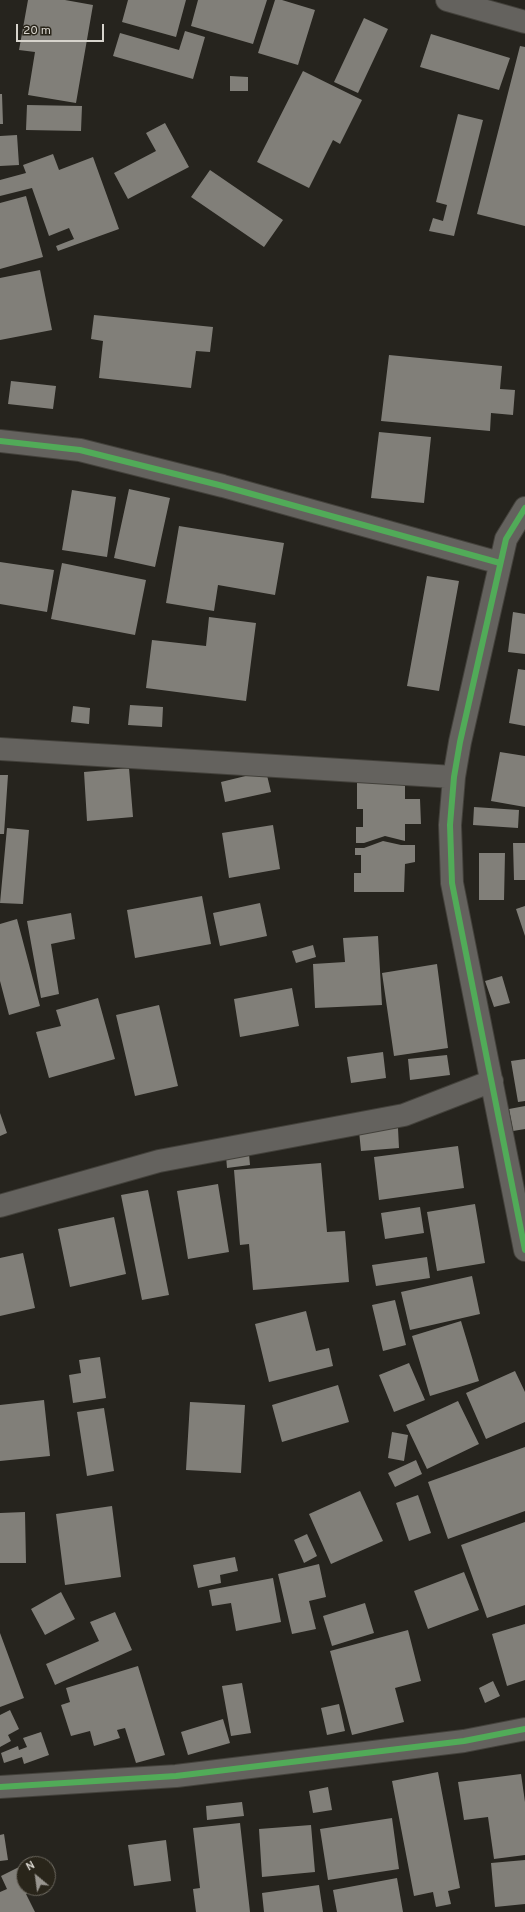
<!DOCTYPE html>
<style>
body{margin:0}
#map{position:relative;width:525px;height:1912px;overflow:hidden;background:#26241e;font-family:Overpass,sans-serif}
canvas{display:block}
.north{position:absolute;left:16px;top:1856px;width:40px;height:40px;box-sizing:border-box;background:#29251a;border:1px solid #6f6b62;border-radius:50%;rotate:331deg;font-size:11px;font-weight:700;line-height:16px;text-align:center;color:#d7d4cd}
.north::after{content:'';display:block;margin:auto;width:14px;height:18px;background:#999690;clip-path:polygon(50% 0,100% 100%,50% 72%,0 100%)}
.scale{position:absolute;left:16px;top:24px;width:88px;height:18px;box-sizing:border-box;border:2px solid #d7d4cd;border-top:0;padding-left:5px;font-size:12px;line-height:14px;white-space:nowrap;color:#d7d4cd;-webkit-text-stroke:3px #29251a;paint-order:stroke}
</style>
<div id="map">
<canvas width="525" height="1912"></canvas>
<div class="north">N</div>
<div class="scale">20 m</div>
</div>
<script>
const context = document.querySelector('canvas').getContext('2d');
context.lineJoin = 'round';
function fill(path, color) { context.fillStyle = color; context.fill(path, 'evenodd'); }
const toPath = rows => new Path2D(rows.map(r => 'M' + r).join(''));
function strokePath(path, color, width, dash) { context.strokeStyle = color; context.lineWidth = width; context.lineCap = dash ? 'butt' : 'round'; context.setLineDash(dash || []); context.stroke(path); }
const building = toPath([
 [28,0,65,0,93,5,76,103,28,95,35,52,19,50],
 [128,0,186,0,176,37,122,22],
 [198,0,267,0,253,44,191,26],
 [275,0,282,0,315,10,298,65,258,53],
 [364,18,388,29,358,93,334,82],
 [185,31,205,37,193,79,113,56,120,33,179,50],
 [431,34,510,58,499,90,420,67],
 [520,46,525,47,525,226,477,214],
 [303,71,362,100,340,144,333,140,309,188,257,162],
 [230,76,248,77,248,91,230,91],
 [0,94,2,94,3,124,0,124],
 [27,105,82,106,81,131,26,130],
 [458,114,483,120,454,236,429,231,433,218,443,221,447,205,436,202],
 [165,123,189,167,128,199,114,173,156,151,146,133],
 [17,135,19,165,0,166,0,136],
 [53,154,59,170,93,157,119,229,58,251,56,246,74,239,69,228,49,236,32,188,0,196,0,180,26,173,23,165],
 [210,170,283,220,264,247,191,197],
 [26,196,43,257,0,269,0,203],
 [40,270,52,330,0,340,0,278],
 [94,315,213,327,210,352,196,351,191,388,99,378,103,341,91,339],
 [389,355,502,366,500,389,515,390,513,415,491,413,490,431,381,421],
 [11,381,56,386,53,409,8,404],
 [379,432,431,437,424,503,371,498],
 [129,489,170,498,155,567,114,558],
 [72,490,116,497,107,557,62,550],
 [179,526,284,543,275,595,218,585,214,611,166,603],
 [0,562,54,570,47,612,0,604],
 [62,563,146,580,135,635,51,619],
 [427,576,459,581,439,691,407,686],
 [513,612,525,614,525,654,508,652],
 [209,617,256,623,246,701,146,688,152,640,206,646],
 [518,669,525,670,525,726,509,723],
 [130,705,163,707,162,727,128,725],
 [73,706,90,708,89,724,71,722],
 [500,752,525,756,525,807,491,801],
 [129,768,133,817,87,821,84,772],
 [266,771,271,792,225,802,221,782],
 [0,775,8,775,4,834,0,834],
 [405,780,405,799,420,799,421,824,405,824,405,841,385,836,364,843,356,843,356,827,363,827,363,809,357,809,357,781],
 [474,807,519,810,518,828,473,825],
 [273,825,280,869,229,878,222,833],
 [7,828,29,830,23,904,0,903],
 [383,841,401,845,415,845,415,862,405,864,404,892,354,892,354,873,361,873,361,855,355,855,355,848,364,848],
 [513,843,525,843,525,880,514,880],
 [479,853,505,853,504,900,479,900],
 [202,896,211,944,135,958,127,910],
 [260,903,267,936,220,946,213,913],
 [525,906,525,936,516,909],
 [71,913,75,939,51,944,59,994,41,998,27,921],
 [17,919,40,1006,9,1015,0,981,0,924],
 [378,936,382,1005,315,1008,313,964,345,962,343,938],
 [313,945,316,957,296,963,292,951],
 [437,964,448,1048,394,1056,382,973],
 [502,976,510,1003,494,1007,485,981],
 [292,988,299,1026,240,1037,234,999],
 [98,998,115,1059,49,1078,36,1032,61,1026,56,1010],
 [159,1005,178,1086,135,1096,116,1015],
 [383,1052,386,1078,351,1083,347,1057],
 [447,1055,450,1075,410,1080,408,1059],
 [525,1059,525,1101,518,1102,511,1061],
 [525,1106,525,1129,513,1131,509,1109],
 [0,1113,7,1133,0,1136],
 [398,1128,399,1148,361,1151,359,1131],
 [458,1146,464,1188,379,1200,374,1157],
 [249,1154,250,1165,227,1168,226,1156],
 [321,1163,327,1232,345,1231,349,1282,253,1290,249,1244,240,1245,234,1170],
 [218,1184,229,1252,188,1259,177,1191],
 [148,1190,169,1295,142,1300,121,1195],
 [475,1204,485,1263,437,1271,427,1212],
 [420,1207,424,1233,385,1239,381,1213],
 [114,1217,126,1274,70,1287,58,1229],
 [23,1253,35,1308,0,1316,0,1258],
 [427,1257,430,1278,376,1286,372,1265],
 [472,1276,480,1314,410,1330,401,1292],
 [395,1300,406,1345,383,1351,372,1305],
 [306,1311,316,1351,329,1348,333,1366,269,1382,255,1324],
 [461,1321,479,1381,430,1396,412,1336],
 [100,1357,106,1398,73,1403,69,1375,81,1373,79,1360],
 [409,1363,425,1400,394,1412,379,1375],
 [515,1371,525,1392,525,1422,486,1439,466,1393],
 [338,1385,349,1422,282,1442,272,1405],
 [44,1400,50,1456,0,1461,0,1405],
 [458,1401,479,1444,427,1469,406,1425],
 [190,1402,245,1405,241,1473,186,1470],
 [104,1408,114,1471,87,1476,77,1412],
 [392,1432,408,1435,404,1461,388,1458],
 [525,1447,525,1511,448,1539,428,1482],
 [416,1460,422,1474,395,1487,388,1473],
 [360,1491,383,1541,331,1564,309,1514],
 [418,1495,431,1533,409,1541,396,1503],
 [112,1506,121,1577,65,1585,56,1514],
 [25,1512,26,1563,0,1563,0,1513],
 [525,1522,525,1605,487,1618,461,1545],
 [307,1534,317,1556,304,1563,294,1540],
 [235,1557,238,1571,220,1575,221,1583,198,1588,193,1565],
 [319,1564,326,1597,309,1601,316,1629,292,1634,278,1574],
 [464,1572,479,1610,428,1629,414,1591],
 [273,1578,281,1622,236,1631,231,1603,212,1606,209,1590],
 [61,1592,75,1619,45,1635,31,1609],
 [365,1603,374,1633,332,1646,323,1616],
 [115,1612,132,1650,55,1685,46,1664,99,1641,90,1622],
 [525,1624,525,1680,507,1686,492,1634],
 [408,1630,421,1681,395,1688,404,1722,352,1735,330,1651],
 [0,1633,24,1698,0,1707],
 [138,1666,165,1755,136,1763,125,1728,117,1730,120,1738,94,1746,90,1731,71,1736,61,1705,70,1702,66,1688],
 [493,1681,500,1696,485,1703,479,1688],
 [242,1683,251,1733,231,1736,222,1686],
 [339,1704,345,1731,327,1735,321,1708],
 [10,1710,19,1729,8,1735,11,1741,0,1747,0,1715],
 [223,1719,230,1743,188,1755,181,1732],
 [41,1732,49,1755,24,1764,22,1757,4,1763,1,1753,18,1746,19,1750,27,1747,23,1738],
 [438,1772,460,1888,448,1891,451,1904,436,1907,433,1892,414,1896,392,1781],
 [521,1774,525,1802,525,1855,494,1859,488,1817,464,1820,458,1782],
 [328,1787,332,1810,313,1813,309,1791],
 [242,1802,244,1816,207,1820,206,1806],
 [392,1818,399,1869,328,1880,320,1829],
 [240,1823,250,1912,196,1912,193,1889,200,1888,193,1828],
 [311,1825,315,1872,262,1877,259,1829],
 [4,1834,8,1860,0,1861,0,1835],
 [166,1840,171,1881,134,1886,128,1845],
 [525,1860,525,1904,495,1907,491,1863],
 [21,1866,24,1871,24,1888,33,1888,34,1890,26,1894,35,1912,0,1912,0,1892,7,1889,1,1876],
 [397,1878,403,1912,337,1912,333,1890],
 [319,1885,323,1912,264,1912,262,1893]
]);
const street = toPath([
 [447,0,525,22],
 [0,441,80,450,223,486,500,563],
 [525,508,506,539,460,742,454,777,450,825,452,883,525,1250],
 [0,749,454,777],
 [0,1206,159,1161,404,1115,492,1081]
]);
const secondary = toPath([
 [0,1787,176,1776,464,1741,525,1729]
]);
const cycleway = toPath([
 [0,441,80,450,223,486,500,563],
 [525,508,506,539,460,742,454,777,450,825,452,883,525,1250],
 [0,1787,176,1776,464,1741,525,1729]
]);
fill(building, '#817f79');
strokePath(street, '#43413b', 24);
strokePath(secondary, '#43413b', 24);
strokePath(street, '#64625e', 22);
strokePath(secondary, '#64625e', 22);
strokePath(cycleway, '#51ab58', 6);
</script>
